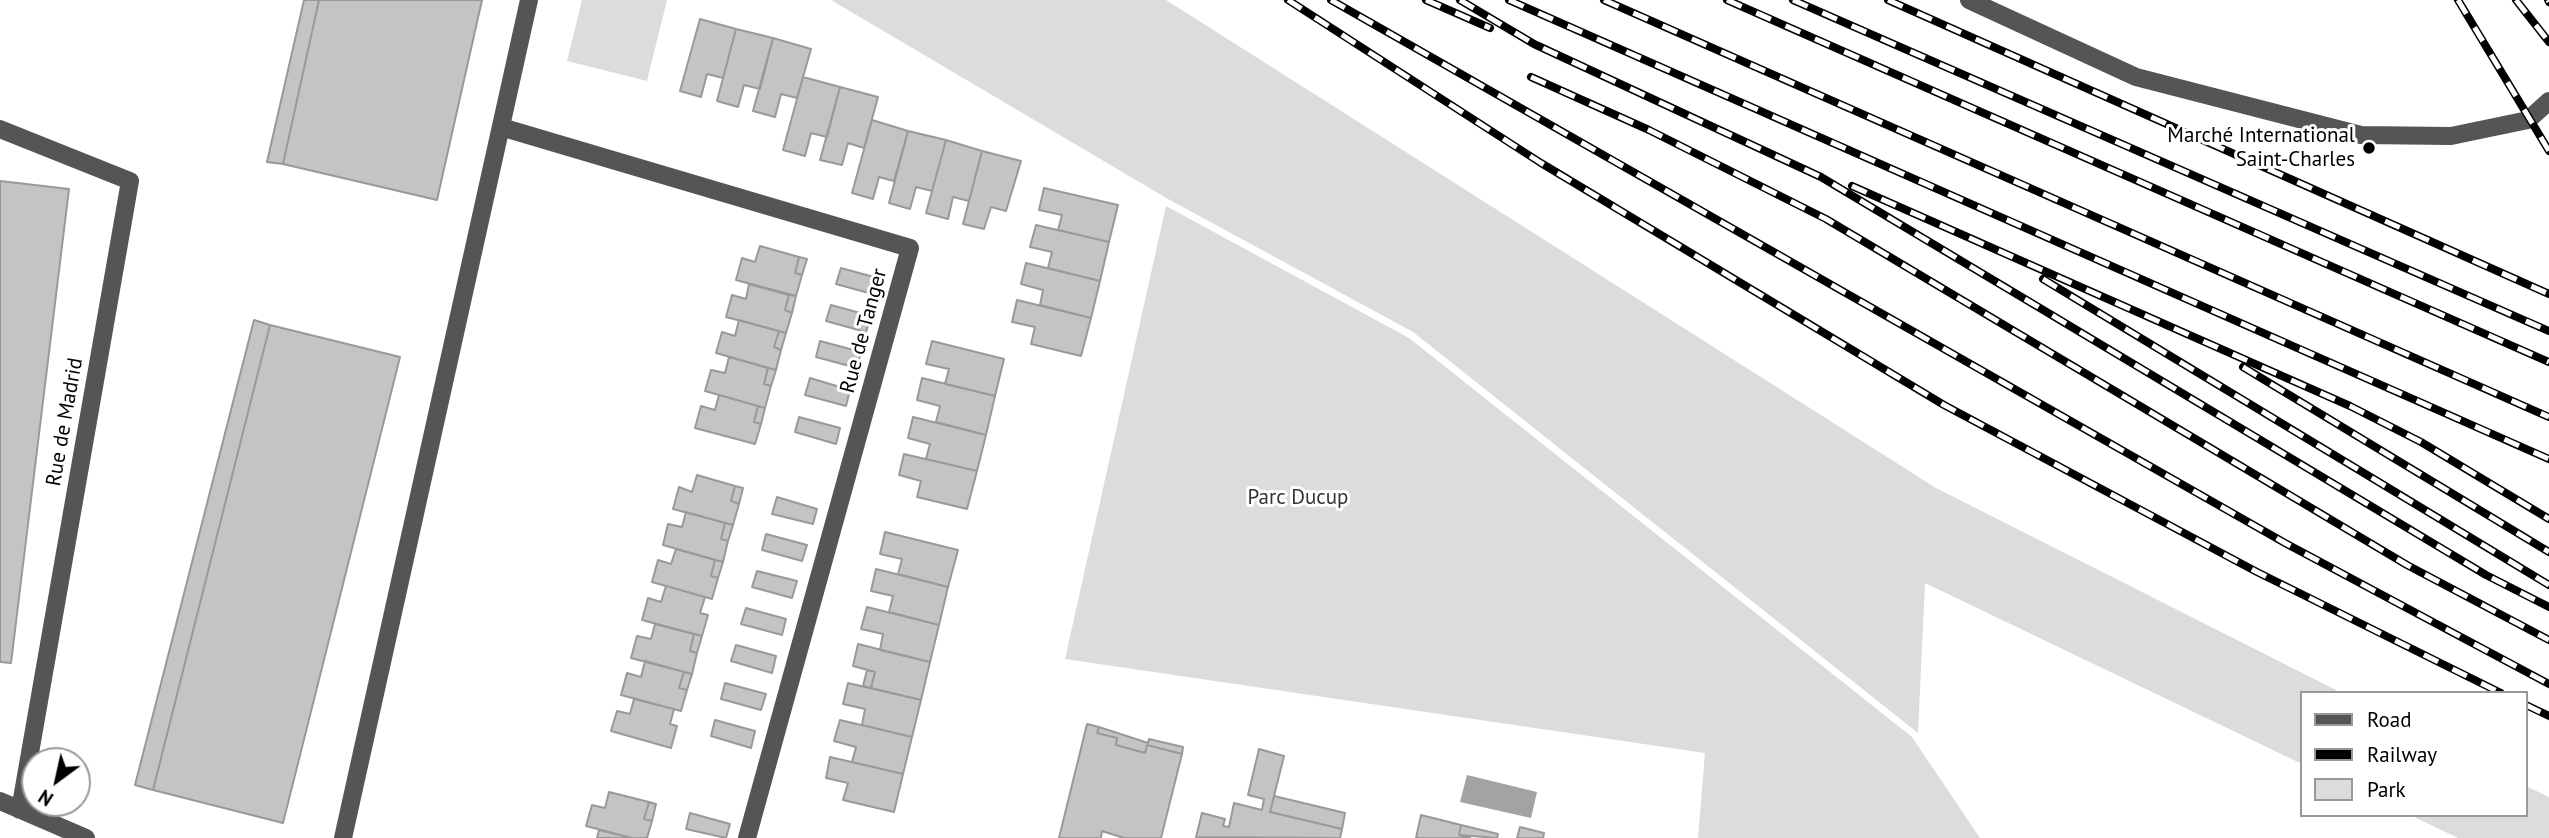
<!DOCTYPE html>
<meta charset="utf-8">
<style>
body{margin:0}
#map{position:relative;width:2549px;height:838px;overflow:hidden;background:#fff;font-family:"PT Sans",sans-serif}
canvas{display:block}
.legend{position:absolute;left:2300px;top:691px;width:228px;height:126px;box-sizing:border-box;background:#fff;border:2px solid #999;margin:0;padding:9px 12px;list-style:none;font-size:21px;color:#000}
.legend li{display:flex;align-items:center;gap:14px;height:35px}
.legend b{width:35px;border:2px solid #999}
.north{position:absolute;left:21px;top:747px;width:70px;height:70px;box-sizing:border-box;background:#fff;border:2px solid #999;border-radius:50%;rotate:213deg;font-size:19px;font-weight:700;line-height:28px;text-align:center;color:#000}
.north::after{content:'';display:block;margin:auto;width:24px;height:32px;background:#000;clip-path:polygon(50% 0,100% 100%,50% 72%,0 100%)}
</style>
<div id="map">
<canvas width="2549" height="838"></canvas>
<ul class="legend">
<li><b style="height:9px;background:#555"></b>Road</li>
<li><b style="height:9px;background:#000"></b>Railway</li>
<li><b style="height:19px;background:#dcdcdc"></b>Park</li>
</ul>
<div class="north">N</div>
</div>
<script>
const context = document.querySelector('canvas').getContext('2d');
context.lineJoin = 'round';
function fill(path, color) { context.fillStyle = color; context.fill(path, 'evenodd'); }
const toPath = rows => new Path2D(rows.map(r => 'M' + r).join(''));
function strokePath(path, color, width, dash) { context.strokeStyle = color; context.lineWidth = width; context.lineCap = dash ? 'butt' : 'round'; context.setLineDash(dash || []); context.stroke(path); }
function write(font, color, halo, rows, align = 'center') {
  context.font = font + ' "PT Sans",sans-serif'; context.lineWidth = 6; context.setLineDash([]); context.textBaseline = 'middle'; context.strokeStyle = halo; context.fillStyle = color; for (const [text, x, y, turn = 0] of rows) {
    context.save(); context.translate(x, y); context.rotate((+turn || 0) * Math.PI / 180); context.textAlign = isNaN(turn) ? turn : align; if (halo) context.strokeText(text, 0, 0); context.fillText(text, 0, 0); context.restore();
  }
}
const green = toPath([
 [582,0,667,0,647,81,567,61],
 [831,0,1166,0,1936,488,2342,693,2302,693,2302,764,1925,583,1918,733,1413,332,1168,199],
 [1166,206,1409,338,1912,737,1980,838,1698,838,1705,753,1065,659],
 [2526,786,2549,797,2549,838,2458,838,2410,815,2526,815]
]);
const water = toPath([
 [1467,775,1537,792,1531,818,1460,802]
]);
const building = toPath([
 [304,0,319,0,283,164,267,162,304,0],
 [319,0,482,0,437,200,283,164,319,0],
 [700,19,736,29,723,78,707,74,701,97,680,91,700,19],
 [736,29,773,38,760,89,744,85,738,107,717,101,736,29],
 [773,38,811,49,797,98,781,94,775,117,753,111,773,38],
 [803,77,840,87,827,137,811,133,805,156,783,150,803,77],
 [840,87,878,97,864,148,848,143,842,165,820,160,840,87],
 [872,120,908,131,894,181,879,177,873,199,852,193,872,120],
 [908,131,946,140,932,191,916,187,910,209,889,203,908,131],
 [946,140,982,151,969,201,953,197,948,219,926,213,946,140],
 [982,151,1021,161,1006,211,991,207,984,229,963,224,982,151],
 [0,181,69,189,11,663,0,662,0,181],
 [1044,188,1118,205,1109,242,1058,230,1062,215,1039,210,1044,188],
 [1036,225,1109,242,1100,281,1048,268,1052,252,1030,247,1036,225],
 [760,246,799,257,795,273,802,275,796,296,736,280,742,258,755,262,760,246],
 [799,257,807,259,802,275,795,273,799,257],
 [1026,263,1100,281,1091,318,1040,305,1043,290,1021,284,1026,263],
 [841,268,881,279,876,295,836,284,841,268],
 [749,284,789,295,785,310,792,313,786,333,726,317,732,295,746,299,749,284],
 [789,295,796,296,792,313,785,310,789,295],
 [1017,300,1091,318,1081,356,1031,344,1035,327,1012,322,1017,300],
 [831,305,871,316,866,332,826,321,831,305],
 [254,320,270,325,153,790,135,785,254,320],
 [739,320,779,331,774,347,781,350,776,370,716,353,722,332,735,336,739,320],
 [270,325,400,357,283,823,153,790,270,325],
 [779,331,786,333,781,350,774,347,779,331],
 [820,341,861,352,857,368,816,357,820,341],
 [932,341,1004,359,995,396,945,384,949,369,926,364,932,341],
 [729,357,768,368,764,384,771,386,765,408,705,391,711,370,725,373,729,357],
 [768,368,776,370,771,386,764,384,768,368],
 [810,378,850,390,846,406,805,395,810,378],
 [922,378,995,396,986,435,936,422,940,406,917,400,922,378],
 [719,395,758,406,754,422,761,424,755,444,695,428,701,406,715,410,719,395],
 [758,406,765,408,761,424,754,422,758,406],
 [799,417,840,428,836,444,795,432,799,417],
 [913,417,986,435,977,471,926,459,930,444,908,438,913,417],
 [904,454,977,471,967,509,917,497,921,481,899,475,904,454],
 [697,475,735,486,731,501,739,504,733,525,673,509,679,487,692,492,697,475],
 [735,486,743,488,739,504,731,501,735,486],
 [777,497,817,509,813,524,772,514,777,497],
 [686,512,725,523,721,539,728,541,723,562,663,545,668,524,682,527,686,512],
 [725,523,733,525,728,541,721,539,725,523],
 [885,532,958,550,948,587,898,574,902,559,880,554,885,532],
 [766,534,807,545,802,561,762,550,766,534],
 [676,549,715,560,711,576,718,578,712,599,652,582,658,560,671,564,676,549],
 [715,560,723,562,718,578,711,576,715,560],
 [876,569,948,587,939,625,889,612,893,596,871,591,876,569],
 [757,571,797,581,792,598,752,587,757,571],
 [666,586,705,597,700,613,708,615,702,636,642,620,648,598,661,602,666,586],
 [867,607,939,625,930,662,880,650,883,634,861,629,867,607],
 [746,608,786,619,782,635,741,624,746,608],
 [655,624,694,634,690,651,697,653,692,674,631,658,637,636,651,639,655,624],
 [694,634,702,636,697,653,690,651,694,634],
 [858,644,930,662,921,700,871,688,875,672,853,666,858,644],
 [736,645,776,656,772,673,731,661,736,645],
 [645,661,684,672,679,688,687,690,681,711,621,695,627,673,641,677,645,661],
 [867,670,875,672,871,688,863,686,867,670],
 [684,672,692,674,687,690,679,688,684,672],
 [725,683,766,694,761,710,721,699,725,683],
 [848,683,921,700,912,737,862,725,865,709,843,704,848,683],
 [634,699,674,709,670,724,677,726,671,748,611,731,617,711,630,714,634,699],
 [715,720,755,731,751,748,711,736,715,720],
 [840,720,912,737,903,774,852,762,856,747,834,741,840,720],
 [1087,724,1099,727,1097,733,1117,738,1116,745,1145,753,1147,745,1182,754,1161,838,1124,838,1102,831,1101,838,1059,838,1087,724],
 [1099,727,1148,743,1149,739,1183,747,1182,754,1147,745,1145,753,1116,745,1117,738,1097,733,1099,727],
 [1259,749,1284,756,1270,812,1342,829,1340,838,1196,837,1202,813,1225,819,1223,826,1229,827,1234,803,1262,810,1264,799,1248,795,1259,749],
 [830,757,903,774,894,812,843,800,848,783,826,778,830,757],
 [609,792,649,802,644,819,652,821,647,838,632,838,586,826,592,805,605,808,609,792],
 [1274,796,1345,813,1342,829,1270,812,1274,796],
 [649,802,656,804,652,821,644,819,649,802],
 [690,813,730,824,726,838,686,829,690,813],
 [1421,815,1461,825,1459,835,1470,838,1416,838,1421,815],
 [1461,825,1498,834,1497,838,1459,835,1461,825],
 [1520,827,1544,833,1543,838,1517,838,1520,827],
 [599,830,632,838,597,838,599,830]
]);
const minor = toPath([
 [1969,0,2136,77,2361,135,2451,136,2528,120,2549,101],
 [501,127,910,248,747,838],
 [0,129,130,181,20,810],
 [0,801,86,838],
 [343,838,529,0]
]);
const rail = toPath([
 [1288,0,1541,163,1944,405,2257,572,2501,693],
 [1331,0,2285,543,2549,684],
 [1426,0,1490,28],
 [1460,0,1534,44,1821,177,2486,575,2549,607],
 [1509,0,2549,459],
 [1604,0,2549,417],
 [1727,0,2549,362],
 [1793,0,2549,331],
 [1888,0,2549,294],
 [2458,0,2549,151],
 [2516,0,2549,42],
 [2548,0,2549,2],
 [1531,77,1649,130,1826,219,2407,565,2549,640],
 [1852,186,2350,406,2421,442,2549,519],
 [2043,279,2549,585],
 [2243,367,2549,552],
 [2526,705,2549,716]
]);
const markers = [
 [2369,148,7,"#000"]
];
const poiNames = [
 ["Marché International",2355,136],
 ["Saint-Charles",2355,160]
];
const streetNames = [
 ["Rue de Tanger",864,331,-75],
 ["Rue de Madrid",65,422,-80]
];
const parkNames = [
 ["Parc Ducup",1298,498]
];
fill(green, '#dcdcdc');
fill(water, '#a3a3a3');
fill(building, '#c4c4c4');
strokePath(building, '#999', 2);
strokePath(minor, '#555', 18);
strokePath(rail, '#000', 8);
strokePath(rail, '#fff', 5, [16]);
for (const [x, y, r, color] of markers) { const dot = new Path2D(); dot.arc(x, y, r, 0, 2 * Math.PI); context.fillStyle = color; context.fill(dot); strokePath(dot, '#fff', 2.5); }
write('21px', '#000', '#fff', poiNames, 'right');
write('21px', '#000', '#fff', streetNames);
write('21px', '#333', '#fff', parkNames);
</script>
